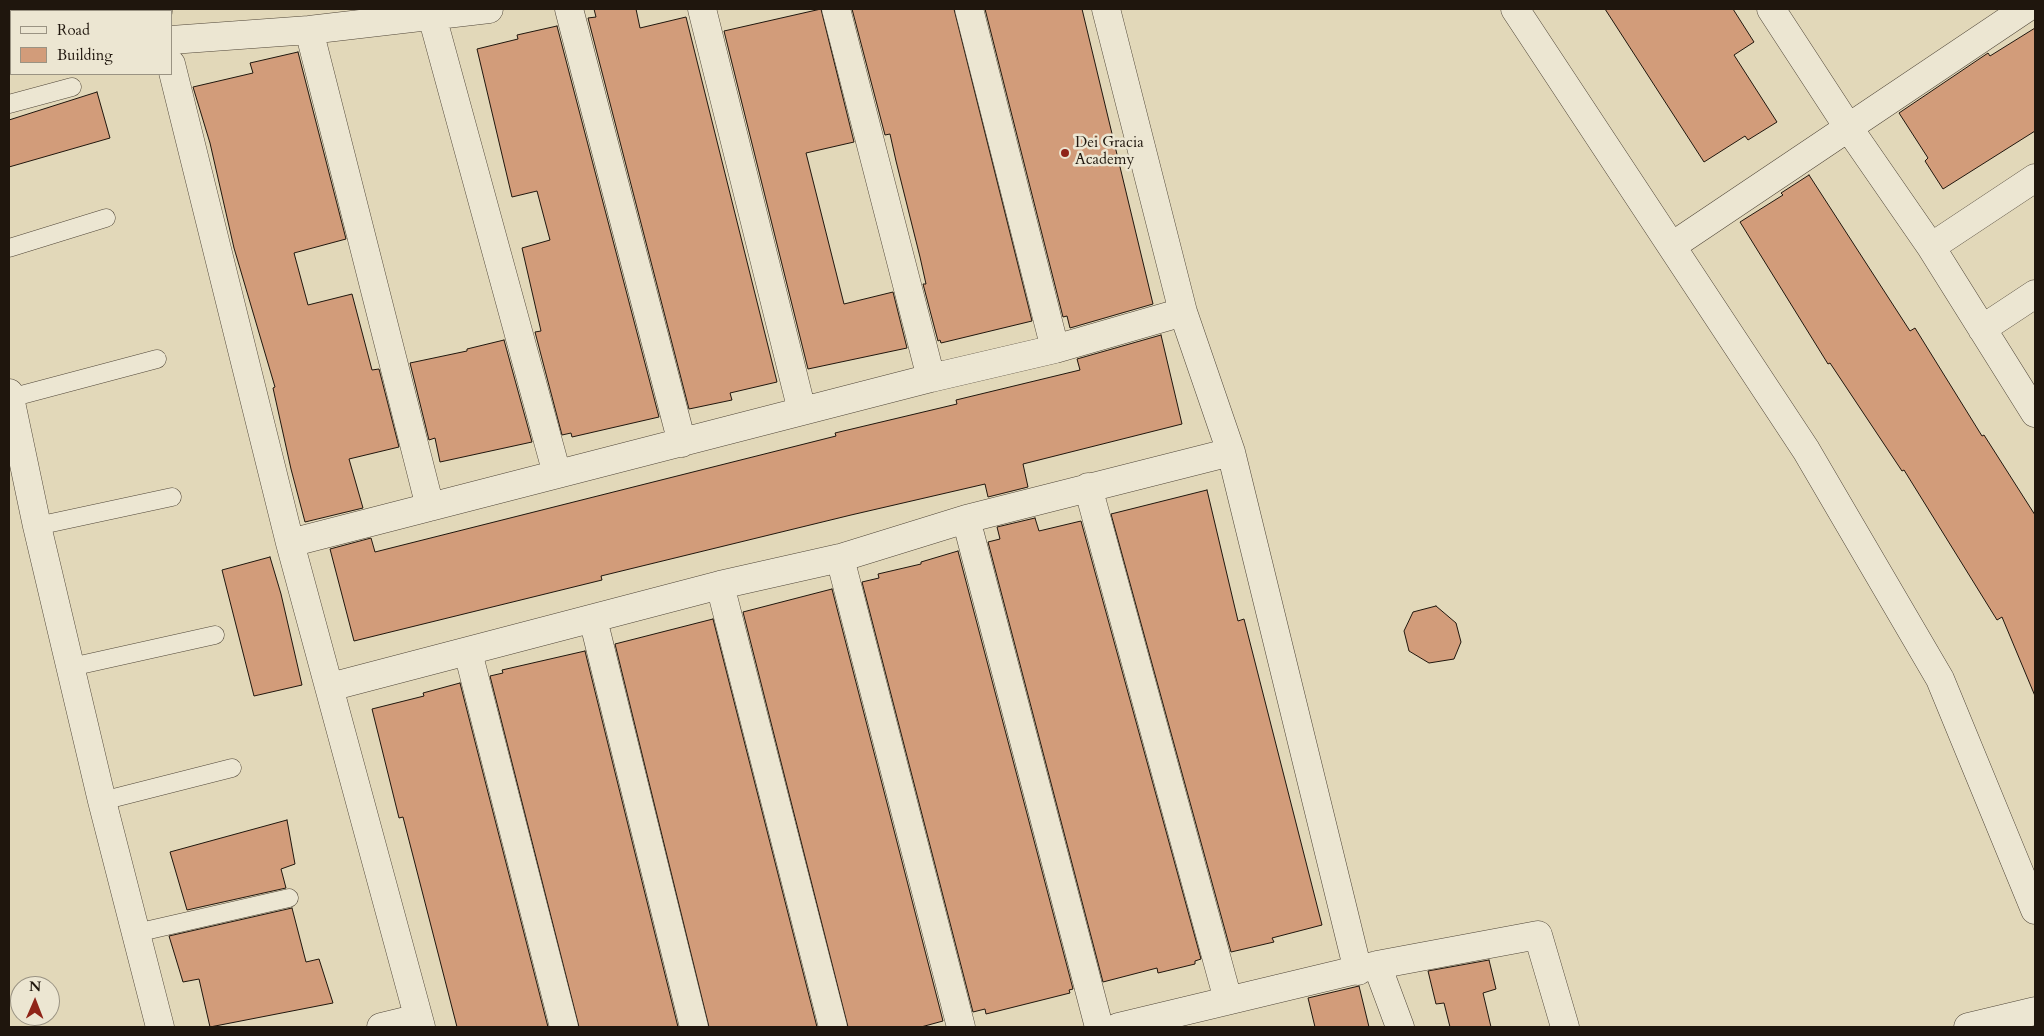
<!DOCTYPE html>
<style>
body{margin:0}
#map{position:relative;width:2044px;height:1036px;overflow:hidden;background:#e2d8b9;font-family:Cardo,serif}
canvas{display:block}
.frame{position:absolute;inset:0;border:10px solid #1f160d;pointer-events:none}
.legend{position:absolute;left:10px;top:10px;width:162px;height:65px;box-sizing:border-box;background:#ece6d2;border:1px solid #9a9383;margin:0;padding:6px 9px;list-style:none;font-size:15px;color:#1f160d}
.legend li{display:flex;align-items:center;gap:10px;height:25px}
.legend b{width:25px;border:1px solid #9a9383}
.north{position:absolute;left:10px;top:976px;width:50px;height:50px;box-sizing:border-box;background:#ece6d2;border:1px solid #9a9383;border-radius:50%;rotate:1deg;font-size:14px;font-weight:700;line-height:20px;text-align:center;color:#1f160d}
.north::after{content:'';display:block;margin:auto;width:18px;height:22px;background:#8f2418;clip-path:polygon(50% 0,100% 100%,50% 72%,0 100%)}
</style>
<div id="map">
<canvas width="2044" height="1036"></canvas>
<div class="frame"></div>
<ul class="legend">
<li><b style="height:6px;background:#ece6d2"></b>Road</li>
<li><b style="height:14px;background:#d29c7a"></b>Building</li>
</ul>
<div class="north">N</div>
</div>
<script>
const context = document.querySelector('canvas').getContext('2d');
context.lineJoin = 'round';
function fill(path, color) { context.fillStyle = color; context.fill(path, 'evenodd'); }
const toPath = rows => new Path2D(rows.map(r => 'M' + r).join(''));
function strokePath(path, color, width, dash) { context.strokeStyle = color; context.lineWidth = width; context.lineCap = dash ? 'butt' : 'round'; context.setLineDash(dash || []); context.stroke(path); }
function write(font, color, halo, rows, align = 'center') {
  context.font = font + ' Cardo,serif'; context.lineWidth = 5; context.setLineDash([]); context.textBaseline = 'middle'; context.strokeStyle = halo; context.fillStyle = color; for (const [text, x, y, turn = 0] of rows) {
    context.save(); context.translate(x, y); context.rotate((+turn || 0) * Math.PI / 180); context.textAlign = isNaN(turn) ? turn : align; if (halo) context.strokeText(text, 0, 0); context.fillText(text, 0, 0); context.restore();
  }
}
const building = toPath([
 [594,9,636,9,640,28,686,17,777,382,730,393,732,400,689,409,588,18,596,17,594,9],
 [821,9,854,142,806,153,844,304,893,292,907,348,808,369,724,31,821,9],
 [852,9,954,9,1032,321,941,343,940,340,938,341,923,284,926,284,920,257,896,161,890,134,885,135,852,9],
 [985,9,1082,9,1153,304,1070,328,1067,316,1063,317,985,9],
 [1605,9,1733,9,1754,42,1734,55,1777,122,1748,140,1745,136,1704,162,1605,9],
 [557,26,659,417,572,437,571,433,562,435,535,332,541,331,522,248,550,240,537,191,512,197,477,49,518,39,517,35,557,26],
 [2035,28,2035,131,1943,189,1925,161,1928,158,1899,113,1988,53,1990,56,2035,28],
 [298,52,346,239,294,253,308,305,352,294,372,370,379,369,399,447,349,459,363,508,305,522,291,469,273,388,275,387,234,248,210,143,193,87,253,73,250,63,298,52],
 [97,92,110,138,9,167,9,120,97,92],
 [1809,175,1910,331,1915,328,1982,436,1984,435,2035,515,2035,696,2002,617,1997,620,1904,470,1902,471,1830,363,1828,364,1740,222,1783,195,1781,193,1809,175],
 [1161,335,1182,424,1023,464,1028,487,988,497,985,484,851,515,601,576,602,580,354,641,330,549,371,538,375,552,836,436,835,433,957,404,956,400,1080,370,1077,359,1161,335],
 [504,340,532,442,440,462,435,438,429,440,410,363,467,351,467,349,504,340],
 [1207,490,1238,621,1244,619,1322,925,1272,938,1274,942,1231,952,1111,514,1207,490],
 [1035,518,1039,531,1081,521,1201,959,1195,961,1195,964,1158,973,1157,968,1103,982,988,542,1000,539,997,527,1035,518],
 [958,551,1073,989,1069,990,1070,993,986,1014,985,1009,973,1012,862,582,879,578,878,574,921,564,921,562,958,551],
 [270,557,281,594,302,685,254,696,222,570,270,557],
 [832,589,943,1021,921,1027,848,1027,743,612,832,589],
 [1436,606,1456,623,1461,642,1454,659,1429,663,1409,651,1404,631,1413,612,1436,606],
 [713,619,817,1027,709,1027,615,644,713,619],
 [585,651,678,1027,579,1027,490,676,503,673,502,670,585,651],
 [460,683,548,1027,457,1027,403,817,399,818,372,709,424,696,423,693,460,683],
 [287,820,295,864,281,869,286,888,187,910,170,852,287,820],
 [292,908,306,962,319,959,333,1003,210,1027,199,979,183,982,169,936,292,908],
 [1489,960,1496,989,1483,993,1491,1027,1450,1027,1444,1003,1436,1004,1428,971,1489,960],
 [1359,986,1369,1027,1315,1027,1308,998,1359,986]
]);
const service = toPath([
 [9,104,72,87],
 [9,248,106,218],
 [10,398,157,359],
 [37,526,172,497],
 [71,667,215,635],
 [102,801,232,768],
 [136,933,289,898]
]);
const minor = toPath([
 [158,9,158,11],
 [569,9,682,443],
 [702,9,802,411],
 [836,9,931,378],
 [969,9,1055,349],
 [1106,9,1183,312,1231,452,1358,971],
 [1515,9,1806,450,1940,679,2035,910],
 [1771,9,1848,127,1931,247,2035,413],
 [432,16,557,474],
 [309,30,430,507],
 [171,40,309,30,489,9],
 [171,64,290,543,421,1027],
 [1672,246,2025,9],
 [1931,247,2035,178],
 [1982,329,2035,294],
 [9,393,37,526,102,801,160,1027],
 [1088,487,1228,1000],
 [966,519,1099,1027],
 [290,543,931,378,1055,349,1183,312],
 [840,558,961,1027],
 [720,585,833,1027],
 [593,619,694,1027],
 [468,652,564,1027],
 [330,687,720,585,840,558,966,519,1231,452],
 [1377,965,1400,1027],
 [381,1027,418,1018],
 [1118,1027,1377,965,1538,935,1565,1027],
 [1968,1027,2035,1011]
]);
const markers = [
 [1065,153,5,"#8f2418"]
];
const poiNames = [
 ["Dei Gracia",1075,144],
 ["Academy",1075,161]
];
fill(building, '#d29c7a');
strokePath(building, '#1f160d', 1);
strokePath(service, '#504638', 19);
strokePath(minor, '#504638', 29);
strokePath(service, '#ece6d2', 18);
strokePath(minor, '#ece6d2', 28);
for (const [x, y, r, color] of markers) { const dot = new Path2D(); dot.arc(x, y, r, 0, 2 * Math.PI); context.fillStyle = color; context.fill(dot); strokePath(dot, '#ece6d2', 2); }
write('15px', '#1f160d', '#ece6d2', poiNames, 'left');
</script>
